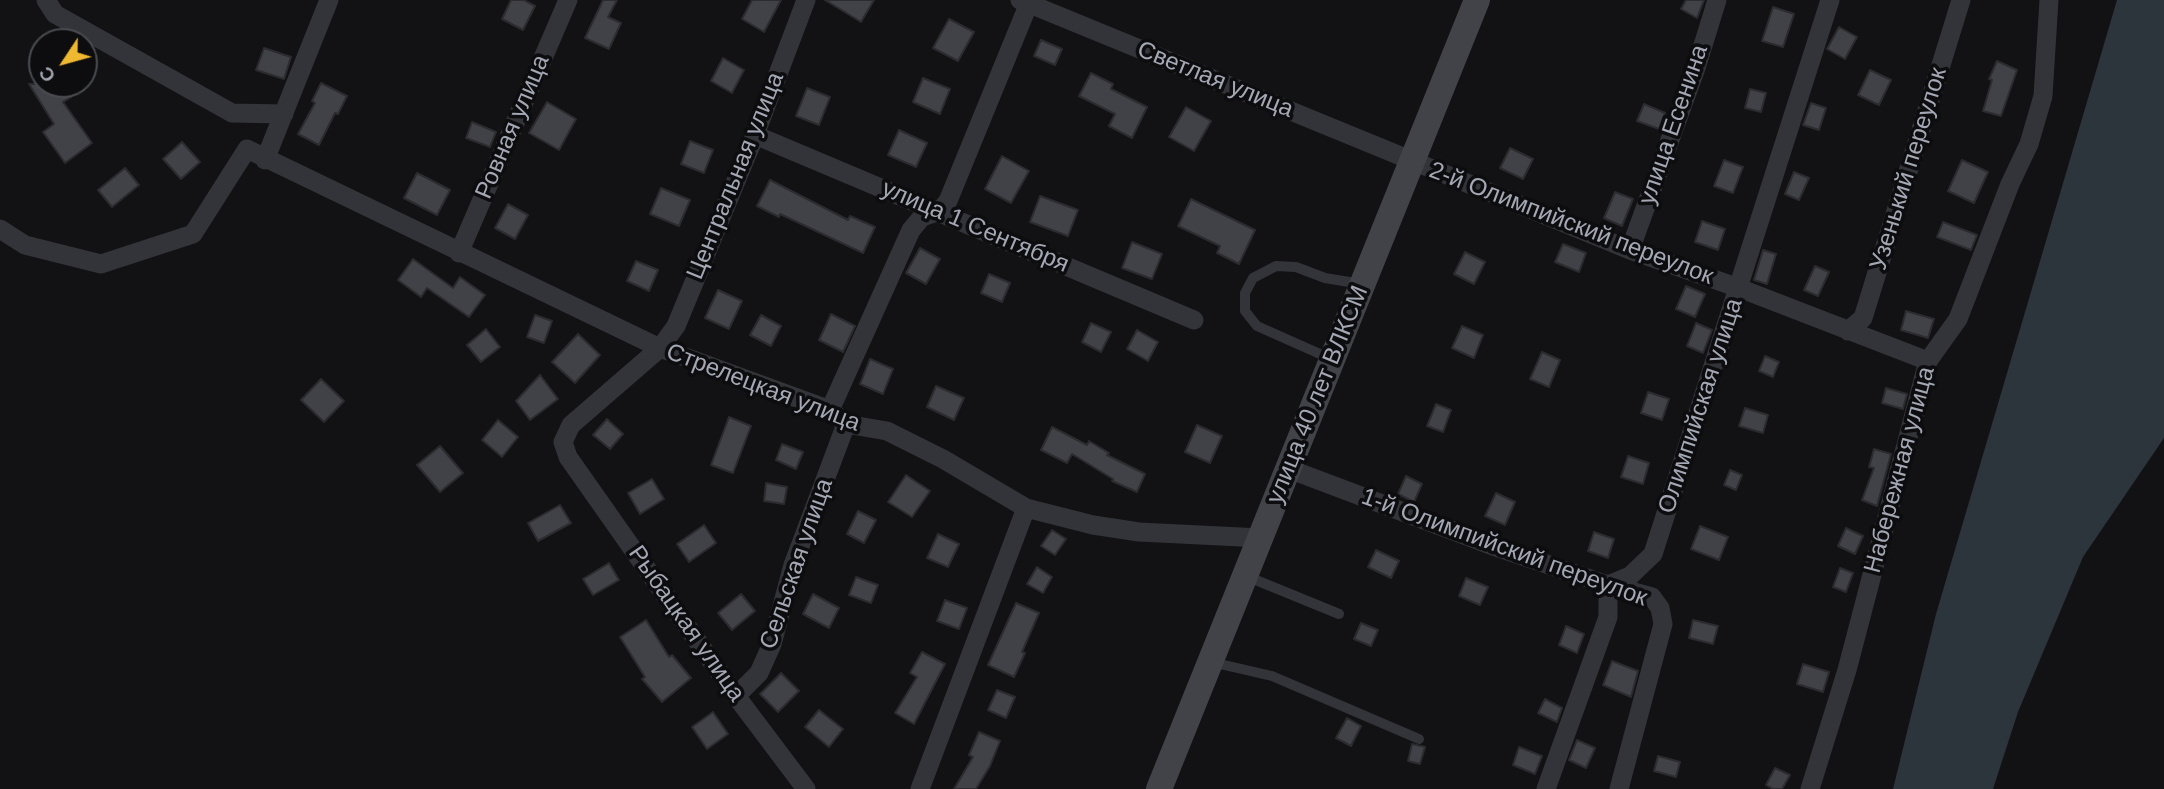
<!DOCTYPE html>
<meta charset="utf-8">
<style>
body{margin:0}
#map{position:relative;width:2164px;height:789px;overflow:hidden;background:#121214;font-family:Helvetica,sans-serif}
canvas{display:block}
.north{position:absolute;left:28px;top:28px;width:70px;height:70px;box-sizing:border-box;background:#0d0d0f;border:2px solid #494b51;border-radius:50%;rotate:234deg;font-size:19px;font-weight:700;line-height:28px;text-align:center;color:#a4a8b4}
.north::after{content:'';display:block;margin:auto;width:24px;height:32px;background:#eeb830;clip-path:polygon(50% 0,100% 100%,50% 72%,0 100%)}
</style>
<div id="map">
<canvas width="2164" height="789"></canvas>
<div class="north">С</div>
</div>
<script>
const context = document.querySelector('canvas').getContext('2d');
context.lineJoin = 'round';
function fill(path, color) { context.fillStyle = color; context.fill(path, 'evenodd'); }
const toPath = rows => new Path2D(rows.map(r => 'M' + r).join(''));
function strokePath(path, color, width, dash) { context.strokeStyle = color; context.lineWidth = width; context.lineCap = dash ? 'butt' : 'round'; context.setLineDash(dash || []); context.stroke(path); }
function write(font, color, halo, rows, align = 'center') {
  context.font = font + ' Helvetica,sans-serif'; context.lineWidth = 7; context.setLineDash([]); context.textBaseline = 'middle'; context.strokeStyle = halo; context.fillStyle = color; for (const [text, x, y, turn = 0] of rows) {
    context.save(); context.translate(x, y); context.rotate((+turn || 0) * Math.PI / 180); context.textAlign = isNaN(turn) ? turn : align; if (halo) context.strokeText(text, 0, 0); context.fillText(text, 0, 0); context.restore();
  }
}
const water = toPath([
 [2117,0,2164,0,2164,438,2083,557,2018,712,1993,789,1893,789,1936,614]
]);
const building = toPath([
 [511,0,524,0,535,6,523,30,502,19,511,0],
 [603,0,617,0,608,17,621,23,609,49,585,38,603,0],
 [752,0,781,0,764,32,742,19,752,0],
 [825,0,874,0,861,22,825,0],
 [1686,0,1704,0,1697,18,1681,9,1686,0],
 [1773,7,1794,14,1783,47,1762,41,1773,7],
 [949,19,974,32,958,61,933,48,949,19],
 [1839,27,1857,37,1845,59,1827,49,1839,27],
 [1041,40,1062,49,1055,65,1034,56,1041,40],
 [264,48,291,57,284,79,256,70,264,48],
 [723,58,744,70,732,93,711,81,723,58],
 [1997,61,2017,70,2001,116,1983,111,1992,80,1989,79,1997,61],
 [1870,70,1891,80,1879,105,1858,95,1870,70],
 [1091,73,1113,84,1111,89,1147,107,1132,138,1109,126,1115,114,1079,96,1091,73],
 [923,78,950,89,940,114,913,102,923,78],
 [321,83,347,96,338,114,335,113,319,145,298,134,315,103,312,101,321,83],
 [29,84,63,84,71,97,63,102,92,143,65,163,43,132,54,124,29,84],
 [807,88,830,97,819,125,796,116,807,88],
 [1750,89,1766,93,1761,112,1745,108,1750,89],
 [547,102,576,119,559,150,529,133,547,102],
 [1811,103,1826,108,1819,130,1803,125,1811,103],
 [1644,104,1665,113,1659,129,1637,121,1644,104],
 [1186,107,1211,121,1194,151,1169,137,1186,107],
 [472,122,496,132,490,147,466,138,472,122],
 [899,130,927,143,916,167,888,155,899,130],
 [690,141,713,150,704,173,681,164,690,141],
 [182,142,200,162,181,179,163,159,182,142],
 [1510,148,1533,159,1523,179,1500,168,1510,148],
 [1002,156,1029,171,1011,203,985,189,1002,156],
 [1724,160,1743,167,1733,193,1714,186,1724,160],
 [1962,160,1988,172,1974,203,1948,191,1962,160],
 [125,168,139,185,112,207,98,190,125,168],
 [1794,172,1809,178,1799,200,1785,194,1794,172],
 [417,173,450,190,437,215,404,198,417,173],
 [770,180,848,220,850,216,875,227,863,253,780,214,779,217,757,206,770,180],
 [661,188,690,200,679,226,650,214,661,188],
 [1615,192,1633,199,1622,226,1604,218,1615,192],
 [1040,196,1078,210,1068,236,1030,222,1040,196],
 [1191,199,1255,230,1239,264,1217,253,1220,246,1178,226,1191,199],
 [508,204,528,215,515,239,495,228,508,204],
 [1702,221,1725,229,1718,250,1695,242,1702,221],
 [1943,222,1977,235,1971,250,1937,237,1943,222],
 [1132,242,1162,254,1152,279,1122,268,1132,242],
 [1563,244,1586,253,1579,272,1555,262,1563,244],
 [920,248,940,259,926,284,906,273,920,248],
 [1763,250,1776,254,1767,284,1754,280,1763,250],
 [1465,252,1485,262,1474,284,1454,274,1465,252],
 [413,259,453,288,460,277,485,295,469,317,427,288,421,297,398,280,413,259],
 [636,261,658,270,649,291,627,281,636,261],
 [1815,266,1829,272,1818,296,1804,290,1815,266],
 [989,274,1010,283,1002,302,981,293,989,274],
 [1686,286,1705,294,1695,317,1676,309,1686,286],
 [718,290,742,301,729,329,705,318,718,290],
 [1906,311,1934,319,1928,338,1901,330,1906,311],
 [831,314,855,326,843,352,819,340,831,314],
 [535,315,552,321,544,343,527,337,535,315],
 [761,315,781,326,771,346,750,335,761,315],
 [1091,323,1111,332,1101,352,1082,342,1091,323],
 [1696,323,1712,330,1703,353,1687,346,1696,323],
 [1462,326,1483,335,1474,358,1452,348,1462,326],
 [486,329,500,347,481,362,467,345,486,329],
 [1137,330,1158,342,1148,361,1127,349,1137,330],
 [578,334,600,355,575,383,552,362,578,334],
 [1542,352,1560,360,1549,387,1530,379,1542,352],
 [1765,356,1779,362,1773,377,1759,371,1765,356],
 [870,359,893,369,883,394,860,384,870,359],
 [540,375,558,399,530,420,516,401,540,375],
 [321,379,344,401,324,422,301,400,321,379],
 [936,386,964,398,954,420,927,407,936,386],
 [1886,388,1907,394,1903,409,1882,403,1886,388],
 [1648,392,1669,399,1662,420,1641,413,1648,392],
 [1436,404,1451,410,1443,432,1427,426,1436,404],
 [1745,408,1768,415,1763,433,1739,426,1745,408],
 [729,417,751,426,733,473,711,465,729,417],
 [607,419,623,434,610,449,593,435,607,419],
 [498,420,518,437,502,457,482,440,498,420],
 [1197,425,1222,436,1210,463,1185,452,1197,425],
 [1052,427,1087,445,1089,441,1109,453,1107,455,1145,474,1137,492,1112,481,1113,479,1072,454,1067,463,1041,450,1052,427],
 [782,444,803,452,796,469,776,460,782,444],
 [440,446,463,473,440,492,417,465,440,446],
 [1874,449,1891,454,1877,506,1862,500,1874,468,1869,467,1874,449],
 [1628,456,1649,463,1643,484,1621,477,1628,456],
 [1730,470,1742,475,1736,490,1724,485,1730,470],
 [906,475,930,491,912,517,888,502,906,475],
 [1406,476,1422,484,1414,502,1398,494,1406,476],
 [652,479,664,499,640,514,628,493,652,479],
 [766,483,787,487,784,504,764,501,766,483],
 [1496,493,1515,502,1505,525,1485,516,1496,493],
 [560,505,571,523,538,541,528,523,560,505],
 [858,511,876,520,864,543,847,534,858,511],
 [704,525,716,543,689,562,677,544,704,525],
 [1700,526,1728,537,1719,560,1691,549,1700,526],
 [1846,528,1863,536,1855,554,1838,546,1846,528],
 [1052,530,1066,539,1055,555,1041,546,1052,530],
 [1594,532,1614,539,1608,558,1588,551,1594,532],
 [938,534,959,544,948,567,927,558,938,534],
 [1376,550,1399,561,1391,578,1368,567,1376,550],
 [609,563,619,580,593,595,583,579,609,563],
 [1037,567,1052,577,1043,593,1027,584,1037,567],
 [1840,568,1853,573,1846,592,1833,587,1840,568],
 [856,577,878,585,871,603,849,595,856,577],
 [1466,578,1488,587,1480,605,1459,596,1466,578],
 [741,594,755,611,732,630,718,613,741,594],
 [813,594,839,608,829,628,803,614,813,594],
 [945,600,967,608,959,629,937,621,945,600],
 [1016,603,1039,613,1022,652,1025,653,1014,677,988,665,1016,603],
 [646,620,669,657,672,655,691,678,662,702,642,679,645,677,620,637,646,620],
 [1693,620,1718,626,1713,644,1689,638,1693,620],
 [1361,623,1378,630,1371,646,1354,639,1361,623],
 [1566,626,1584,634,1577,653,1559,645,1566,626],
 [922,652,945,664,914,724,895,713,917,677,910,673,922,652],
 [1612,661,1638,671,1631,697,1603,685,1612,661],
 [1803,664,1829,672,1823,692,1797,684,1803,664],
 [781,673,799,691,778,712,760,694,781,673],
 [997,690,1015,697,1006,718,988,710,997,690],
 [1545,699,1562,708,1557,722,1538,713,1545,699],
 [819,710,843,729,829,747,805,727,819,710],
 [713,712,728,734,707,749,692,727,713,712],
 [1347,718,1361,726,1351,746,1336,738,1347,718],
 [979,732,1000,741,990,766,976,789,954,789,973,757,969,755,979,732],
 [1577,740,1595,748,1586,768,1569,760,1577,740],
 [1412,744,1425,747,1420,764,1408,761,1412,744],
 [1519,747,1542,756,1535,774,1513,765,1519,747],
 [1658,756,1680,762,1676,777,1654,771,1658,756],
 [1775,768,1790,775,1782,789,1773,789,1766,785,1775,768]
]);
const lane = toPath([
 [1329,358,1257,326,1245,311,1245,293,1253,278,1276,266,1296,267,1325,278,1361,284],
 [1246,576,1339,614],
 [1211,662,1272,676,1419,739]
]);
const street = toPath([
 [46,0,55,14,232,113,284,114],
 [806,0,755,135,676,326,660,348,571,425,563,442,568,457,736,696,806,789],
 [1020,0,1630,250,1739,288,1928,361],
 [755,135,1194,320],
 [265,160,329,0],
 [0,229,25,245,101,264,193,234,247,149,660,348,830,410,846,424,887,431,943,459,1026,508,1093,525,1139,532,1261,538],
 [1630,250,1696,68,1717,0],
 [459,253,568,0],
 [1848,331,1863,318,1961,0],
 [830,410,911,230,922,217,940,211,948,201,1029,3],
 [1289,469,1496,547,1608,585,1652,597,1660,608,1663,624,1619,789],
 [736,696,759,673,772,644,793,565,846,424],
 [920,789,1026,508],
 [1546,789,1608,617,1608,585,1630,576,1653,554,1830,0],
 [1810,789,1847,670,1928,361,1958,319,2010,184,2029,144,2043,96,2049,0]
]);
const secondary = toPath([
 [1159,789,1477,0]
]);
const streetNames = [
 ["Светлая улица",1215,80,22],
 ["улица Есенина",1674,125,-71],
 ["Ровная улица",513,127,-67],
 ["Узенький переулок",1909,169,-73],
 ["Центральная улица",736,176,-68],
 ["2-й Олимпийский переулок",1571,224,21],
 ["улица 1 Сентября",975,227,23],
 ["Стрелецкая улица",763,388,21],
 ["улица 40 лет ВЛКСМ",1318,395,-68],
 ["Олимпийская улица",1701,406,-72],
 ["Набережная улица",1900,470,-75],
 ["1-й Олимпийский переулок",1504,548,20],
 ["Сельская улица",797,564,-71],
 ["Рыбацкая улица",686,624,55]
];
fill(water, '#2c343c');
fill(building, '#414247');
strokePath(building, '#2c2c30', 2);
strokePath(lane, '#333439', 10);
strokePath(street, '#333439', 19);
strokePath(secondary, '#414349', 26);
write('24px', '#a4a8b4', '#0d0d0f', streetNames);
</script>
